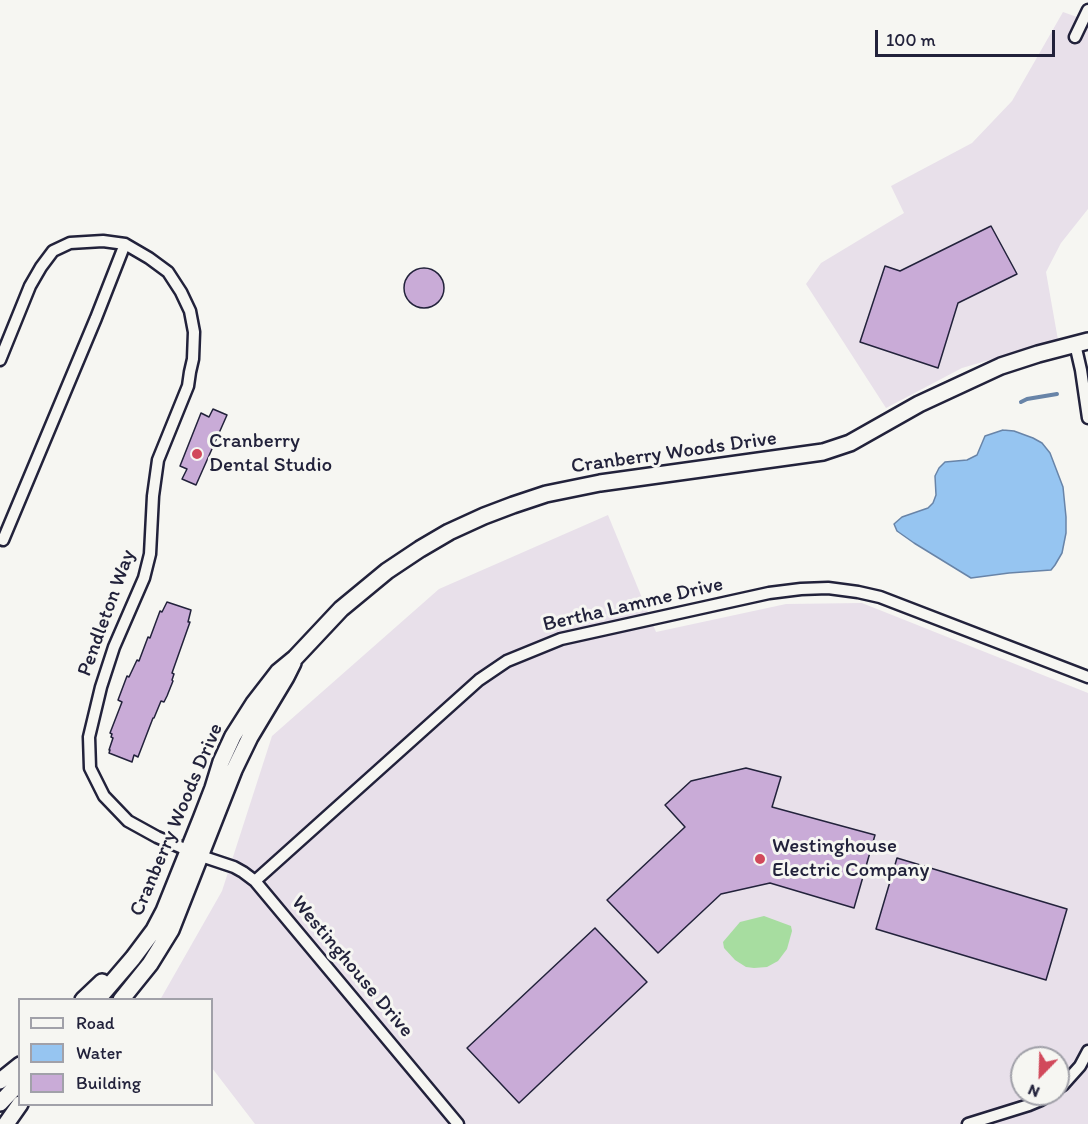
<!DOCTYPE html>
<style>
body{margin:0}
#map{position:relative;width:1088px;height:1124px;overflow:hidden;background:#f6f6f2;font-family:Itim,sans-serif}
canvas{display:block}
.legend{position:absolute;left:18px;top:998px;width:195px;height:108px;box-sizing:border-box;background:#f6f6f2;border:2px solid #a1a1a9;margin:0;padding:8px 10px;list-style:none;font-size:18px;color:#22223b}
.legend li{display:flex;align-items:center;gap:12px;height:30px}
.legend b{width:30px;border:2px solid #a1a1a9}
.north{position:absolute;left:1010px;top:1046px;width:60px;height:60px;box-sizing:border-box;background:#f6f6f2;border:2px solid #a1a1a9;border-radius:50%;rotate:203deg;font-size:16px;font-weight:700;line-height:24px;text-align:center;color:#22223b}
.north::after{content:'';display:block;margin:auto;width:21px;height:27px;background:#d1495b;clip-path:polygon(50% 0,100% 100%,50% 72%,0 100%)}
.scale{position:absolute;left:875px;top:30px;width:180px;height:27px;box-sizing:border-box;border:3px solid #22223b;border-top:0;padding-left:8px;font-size:18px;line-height:21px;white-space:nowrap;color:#22223b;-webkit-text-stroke:4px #f6f6f2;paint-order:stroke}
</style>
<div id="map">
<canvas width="1088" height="1124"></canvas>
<ul class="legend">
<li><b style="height:8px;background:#f6f6f2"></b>Road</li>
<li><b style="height:16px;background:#96c5f1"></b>Water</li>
<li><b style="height:16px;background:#c9abd7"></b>Building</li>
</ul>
<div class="north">N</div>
<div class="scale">100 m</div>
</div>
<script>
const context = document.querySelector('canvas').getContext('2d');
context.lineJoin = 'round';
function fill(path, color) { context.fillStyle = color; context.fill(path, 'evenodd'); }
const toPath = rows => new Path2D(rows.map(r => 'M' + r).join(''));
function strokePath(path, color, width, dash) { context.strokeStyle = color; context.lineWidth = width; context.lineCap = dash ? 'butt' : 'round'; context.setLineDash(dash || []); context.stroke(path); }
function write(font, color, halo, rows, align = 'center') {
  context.font = font + ' Itim,sans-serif'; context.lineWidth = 6; context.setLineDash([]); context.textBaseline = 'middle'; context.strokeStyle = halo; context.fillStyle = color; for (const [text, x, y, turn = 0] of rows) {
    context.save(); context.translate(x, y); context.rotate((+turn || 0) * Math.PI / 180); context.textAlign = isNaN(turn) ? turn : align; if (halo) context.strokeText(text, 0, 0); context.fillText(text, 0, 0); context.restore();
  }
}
const built = toPath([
 [1063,12,1088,21,1088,209,1061,243,1046,272,1058,340,962,368,886,408,806,284,821,263,904,213,891,186,972,143,1012,101],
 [608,515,656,632,786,604,862,603,1088,693,1088,1124,255,1124,212,1068,212,1000,160,1000,222,891,272,736,439,589],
 [1022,1058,1058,1058,1058,1094,1022,1094]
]);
const green = toPath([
 [764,916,791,926,792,931,787,949,778,961,767,967,754,968,746,967,735,960,724,948,723,942,740,922]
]);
const water = toPath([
 [1003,430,1014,431,1033,438,1042,443,1050,453,1063,487,1066,517,1066,533,1062,553,1055,565,1051,570,1009,573,971,578,914,543,897,531,894,524,902,517,928,508,933,503,936,495,935,476,939,468,945,462,967,460,977,455,985,436,1003,430]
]);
const stream = toPath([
 [1021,402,1027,399,1057,394]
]);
const building = toPath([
 [991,226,1017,274,958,303,938,368,860,342,885,266,900,271,991,226],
 '404 288a20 20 0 1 1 40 0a20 20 0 1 1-40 0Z',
 [213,409,227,415,196,485,182,479,187,469,180,466,201,413,209,417,213,409],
 [167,602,191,610,188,622,190,622,172,673,174,674,172,680,173,681,167,696,164,702,161,701,154,718,153,718,138,757,134,755,132,762,109,753,110,750,109,750,113,738,111,737,112,734,110,733,122,702,118,700,127,676,129,677,137,660,139,661,148,637,150,638,160,611,162,612,167,602],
 [746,768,781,777,772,807,875,835,854,908,770,883,721,894,658,953,607,900,685,827,665,805,691,781,746,768],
 [897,858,1067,909,1046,980,876,929,897,858],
 [595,928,647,982,519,1103,467,1048,595,928]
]);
const street = toPath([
 [1075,37,1088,10],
 [1075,344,1081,370,1088,418],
 [0,360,30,286,41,267,53,251,70,243,103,241,125,244,149,258,168,272,181,292,190,311,194,332,193,359,190,372,188,386,158,460,153,496,150,554,144,578,114,647,101,687,89,737,90,768,104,796,128,821,157,837,201,856,234,867,243,872,255,881,458,1124],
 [3,540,96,318,125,244],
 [255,881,479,680,507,661,561,639,769,593,801,589,828,588,858,592,880,597,1088,677],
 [1058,1088,1063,1085,1080,1066,1088,1051],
 [968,1124,1029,1105,1041,1100,1050,1094]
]);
const secondary = toPath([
 [83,1000,102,982],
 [97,1000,133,958,154,930,164,911,201,819,213,788,221,762,233,736,254,703,278,672,295,658,341,609,387,571,420,549,449,532,484,516,513,505,546,494,600,483,823,452,850,443,919,404,1001,366,1038,354,1088,341],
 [121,1000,150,964,171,930,234,770,250,737,286,677,293,663],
 [0,1081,20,1065],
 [0,1103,20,1082],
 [6,1124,20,1104]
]);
const markers = [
 [197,454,6,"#d1495b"],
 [760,859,6,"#d1495b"]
];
const poiNames = [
 ["Cranberry",209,442],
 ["Dental Studio",209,466],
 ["Westinghouse",772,847],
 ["Electric Company",772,871]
];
const streetNames = [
 ["Cranberry Woods Drive",674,453,-8],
 ["Bertha Lamme Drive",633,605,-13],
 ["Pendleton Way",107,613,-70],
 ["Cranberry Woods Drive",177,820,-67],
 ["Westinghouse Drive",352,967,50]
];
fill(built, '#e8e0ea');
fill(green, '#a7dda0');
fill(water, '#96c5f1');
strokePath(water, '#6884a8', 1.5);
strokePath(stream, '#6884a8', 4);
fill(building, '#c9abd7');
strokePath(building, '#22223b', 1.5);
strokePath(street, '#22223b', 15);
strokePath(secondary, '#22223b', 20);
strokePath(street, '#f6f6f2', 10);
strokePath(secondary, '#f6f6f2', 15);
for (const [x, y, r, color] of markers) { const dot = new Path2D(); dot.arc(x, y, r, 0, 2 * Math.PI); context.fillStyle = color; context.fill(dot); strokePath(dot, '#f6f6f2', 2); }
write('21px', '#22223b', '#f6f6f2', poiNames, 'left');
write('21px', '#22223b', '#f6f6f2', streetNames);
</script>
